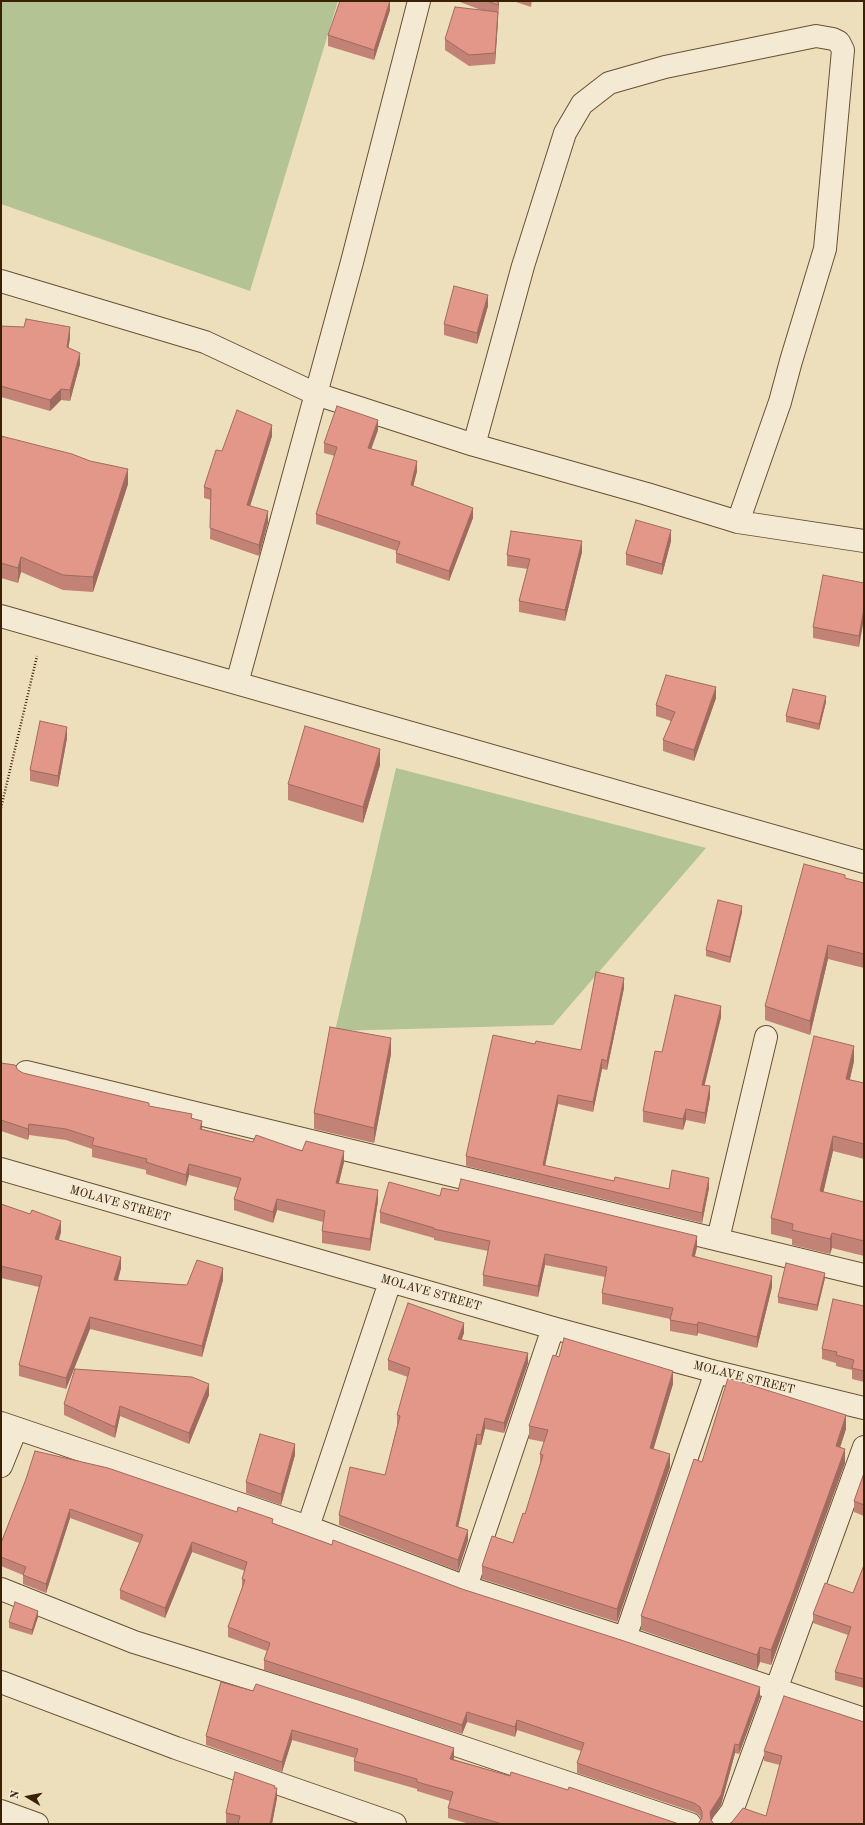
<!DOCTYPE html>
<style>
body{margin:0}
#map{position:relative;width:865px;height:1825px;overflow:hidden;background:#eedfbc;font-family:"Old Standard TT",serif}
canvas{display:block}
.frame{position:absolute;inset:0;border:2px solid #3a2005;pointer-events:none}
.north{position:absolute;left:8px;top:1777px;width:40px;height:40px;-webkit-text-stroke:3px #f4ead3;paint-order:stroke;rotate:280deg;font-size:11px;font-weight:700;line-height:16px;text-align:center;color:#3a2005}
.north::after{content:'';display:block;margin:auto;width:14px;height:18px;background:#3a2005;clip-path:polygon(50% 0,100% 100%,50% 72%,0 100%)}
</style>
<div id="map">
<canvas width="865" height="1825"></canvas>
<div class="frame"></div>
<div class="north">N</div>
</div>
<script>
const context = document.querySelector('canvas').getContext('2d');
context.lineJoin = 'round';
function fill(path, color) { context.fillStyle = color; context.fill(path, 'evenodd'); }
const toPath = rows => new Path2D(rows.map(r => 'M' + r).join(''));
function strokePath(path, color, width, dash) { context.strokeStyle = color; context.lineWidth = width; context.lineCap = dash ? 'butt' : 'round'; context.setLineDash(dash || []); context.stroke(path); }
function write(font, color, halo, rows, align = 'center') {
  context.font = font + ' "Old Standard TT",serif'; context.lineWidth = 3.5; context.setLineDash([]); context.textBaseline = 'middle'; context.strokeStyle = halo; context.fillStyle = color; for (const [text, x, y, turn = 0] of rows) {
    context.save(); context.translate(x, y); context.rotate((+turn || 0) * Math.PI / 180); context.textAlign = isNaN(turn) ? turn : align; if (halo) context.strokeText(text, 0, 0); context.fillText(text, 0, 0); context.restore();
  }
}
const green = toPath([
 [1,1,338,1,250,291,1,204],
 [396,768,706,848,553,1025,335,1031]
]);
const path = toPath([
 [1,808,37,656]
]);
const minor = toPath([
 [1,281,205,342,316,394,474,445,647,494,738,522,864,541],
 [474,445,523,266,565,133,582,104,609,83,665,67,816,36,833,39,839,42,843,50,825,249,791,361,780,402,738,522],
 [1,616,864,862],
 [237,683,352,262,419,1],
 [26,1072,864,1275],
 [1,1169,553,1328,716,1372,864,1408],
 [718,1239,766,1037],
 [1,1423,308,1527,466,1587,625,1638,864,1719],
 [1,1466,16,1429],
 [308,1527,390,1282],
 [466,1587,553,1328],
 [1,1589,134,1642,352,1710,690,1824],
 [625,1638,716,1372],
 [1,1682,176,1748,395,1824],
 [1,1811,37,1824],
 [722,1824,732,1811,864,1447]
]);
const wall = toPath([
 [390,1,390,10,374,60,328,46,328,35],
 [460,1,499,1,495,64,469,66,445,50,445,39,481,10,460,2],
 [513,1,532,1,531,7],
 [488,306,477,344,444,335,444,324],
 [1,326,70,338,68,348,80,364,70,401,61,400,50,411,1,397],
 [378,430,371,449,417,471,413,486,473,518,449,581,396,563,396,553,397,551,316,524,316,514,335,456,324,453,324,443],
 [1,436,128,484,93,592,63,590,21,572,18,583,1,578],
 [272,436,250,506,268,522,259,556,210,539,211,500,204,498,204,487,222,451],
 [671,541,662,575,626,565,626,554],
 [582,552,565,621,519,612,519,601,528,569,507,566,507,555],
 [864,583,859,647,813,638,813,627],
 [716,698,694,761,663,751,663,740,671,721,656,716,656,705],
 [826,702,819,730,786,722,786,716],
 [67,738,58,787,30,781,30,770],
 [380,765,363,823,288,800,288,784],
 [845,878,864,883,864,968,828,959,810,1035,765,1020,765,1006],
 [742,912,730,963,706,956,706,950],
 [624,988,607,1070,602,1069,593,1112,558,1104,545,1166,614,1181,669,1189,709,1188,702,1223,466,1166,466,1156,581,1050],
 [721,1017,704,1085,710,1097,705,1124,686,1120,683,1130,643,1122,643,1111,662,1052],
 [391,1054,374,1143,314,1129,314,1113],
 [854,1061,850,1080,864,1083,864,1159,833,1151,823,1192,864,1202,864,1256,832,1248,830,1254,792,1245,792,1239,771,1234,771,1218],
 [1,1063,18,1070,23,1073,149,1106,192,1118,202,1129,253,1142,302,1151,344,1162,339,1183,378,1201,370,1251,322,1243,322,1231,323,1222,277,1210,273,1223,234,1210,234,1199,238,1188,189,1175,186,1186,146,1174,146,1170,92,1157,92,1149,66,1140,29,1135,28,1140,1,1131],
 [440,1196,697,1247,695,1256,772,1287,757,1348,698,1333,697,1336,670,1331,670,1319,602,1304,602,1293,605,1277,545,1265,538,1297,483,1286,483,1275,488,1251,434,1240,434,1238,380,1223,380,1212],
 [1,1204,61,1232,59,1240,121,1268,118,1281,187,1285,223,1280,202,1357,90,1329,66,1389,19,1376,19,1365,39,1287,1,1278],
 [825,1278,817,1311,778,1303,778,1297],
 [864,1306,864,1382,852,1379,852,1370,836,1366,836,1363,822,1359,822,1349],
 [464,1333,461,1340,528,1363,504,1433,485,1429,481,1445,477,1445,458,1527,468,1540,458,1571,339,1525,339,1515,385,1475,397,1426,397,1415,408,1377,388,1370,388,1360],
 [673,1384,653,1449,670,1467,617,1622,482,1579,482,1566,513,1543,525,1514,540,1463,540,1454,544,1442,529,1439,529,1426],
 [209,1395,189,1444,120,1416,115,1438,64,1415,64,1404],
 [846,1429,840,1447,845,1463,771,1665,760,1662,757,1670,641,1630,641,1616,702,1462],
 [295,1455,281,1505,246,1493,246,1482],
 [864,1473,864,1516,854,1512,854,1501],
 [26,1479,237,1512,273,1523,332,1545,462,1589,760,1697,739,1754,735,1753,721,1805,701,1819,700,1816,694,1812,577,1773,577,1763,581,1751,517,1730,515,1737,467,1722,462,1734,264,1670,264,1660,267,1651,228,1637,228,1627,242,1588,242,1579,245,1571,192,1552,165,1618,120,1599,120,1590,139,1543,70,1518,46,1593,23,1584,23,1575,1,1566,1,1543],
 [864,1565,864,1688,835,1680,835,1672,848,1635,813,1623,813,1614,853,1593],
 [38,1617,32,1635,9,1628,9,1622],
 [221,1682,454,1758,453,1759,510,1776,679,1824,470,1824,448,1818,448,1808,450,1801,417,1791,417,1789,354,1771,354,1761,355,1758,292,1740,282,1772,206,1745,206,1736],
 [864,1722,766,1816,780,1765,764,1761,764,1751],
 [275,1788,277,1798,272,1824,232,1824,226,1823,226,1813]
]);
const shadedWall = toPath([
 [390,1,390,10,374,60,374,50],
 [498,1,499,1,498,16],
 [498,12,498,23,495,64,495,53],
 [488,295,488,306,477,344,477,333],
 [70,327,70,338,67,358,67,347],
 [80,353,80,364,70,401,70,390],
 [61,389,61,400,50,411,50,400],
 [378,420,378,430,368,458,368,448],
 [272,425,272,436,247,516,247,505],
 [417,461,417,471,411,495,411,485],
 [128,469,128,484,93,592,93,577],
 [473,508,473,518,449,581,449,571],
 [268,511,268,522,259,556,259,545],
 [671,530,671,541,662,575,662,564],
 [582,541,582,552,565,621,565,610],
 [21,557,21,572,18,583,18,568],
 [864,608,864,619,859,647,859,636],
 [716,687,716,698,694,761,694,750],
 [826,696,826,702,819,730,819,724],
 [67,727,67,738,58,787,58,776],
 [380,749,380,765,363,823,363,807],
 [742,906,742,912,730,963,730,957],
 [828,945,828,959,810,1035,810,1021],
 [624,978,624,988,607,1070,607,1061],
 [721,1006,721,1017,702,1096,702,1085],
 [391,1038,391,1054,374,1143,374,1128],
 [854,1046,854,1061,846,1094,846,1079],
 [602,1059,602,1069,593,1112,593,1102],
 [710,1086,710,1097,705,1124,705,1113],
 [558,1095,558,1104,543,1175,543,1165],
 [686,1109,686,1120,683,1130,683,1119],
 [202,1121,202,1133,200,1129],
 [29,1124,29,1135,28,1140,28,1129],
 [833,1136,833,1151,820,1207,820,1191],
 [344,1151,344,1162,336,1194,336,1183],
 [189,1164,189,1175,186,1186,186,1175],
 [709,1178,709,1188,702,1223,702,1213],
 [378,1190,378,1201,370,1251,370,1239],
 [277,1199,277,1210,273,1223,273,1212],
 [61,1221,61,1232,55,1250,55,1239],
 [832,1233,832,1248,830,1254,830,1239],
 [697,1236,697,1247,692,1267,692,1256],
 [545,1254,545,1265,538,1297,538,1286],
 [121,1257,121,1268,114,1292,114,1280],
 [223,1268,223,1280,202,1357,202,1346],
 [825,1273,825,1278,817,1311,817,1305],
 [772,1276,772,1287,757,1348,757,1337],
 [90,1317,90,1329,66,1389,66,1378],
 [698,1322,698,1333,697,1336,697,1325],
 [464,1323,464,1333,458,1350,458,1339],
 [528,1353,528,1363,504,1433,504,1423],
 [673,1371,673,1384,650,1461,650,1448],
 [209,1384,209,1395,189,1444,189,1433],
 [120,1406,120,1416,115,1438,115,1427],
 [846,1415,846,1429,836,1460,836,1446],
 [485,1418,485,1429,481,1445,481,1435],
 [477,1434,477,1445,456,1536,456,1526],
 [295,1444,295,1455,281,1505,281,1494],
 [845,1449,845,1463,771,1665,771,1650],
 [670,1454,670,1467,617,1622,617,1609],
 [70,1509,70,1518,46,1593,46,1584],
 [468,1530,468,1540,458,1571,458,1560],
 [192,1542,192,1552,165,1618,165,1608],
 [38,1611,38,1617,32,1635,32,1630],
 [760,1647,760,1662,757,1670,757,1655],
 [760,1687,760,1697,739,1754,739,1745],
 [467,1712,467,1722,462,1734,462,1725],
 [517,1720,517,1730,515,1737,515,1727],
 [292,1730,292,1740,282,1772,282,1762],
 [735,1744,735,1753,721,1805,710,1822,710,1812],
 [454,1748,454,1758,450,1768,450,1759],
 [277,1788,277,1798,272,1824,270,1824]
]);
const building = toPath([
 [340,1,390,1,374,50,328,35,340,1],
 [487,1,498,1,498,5,487,1],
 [455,7,498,12,495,53,469,55,445,39,455,7],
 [454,286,488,295,477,333,444,324,454,286],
 [26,319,70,327,67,347,80,353,70,390,61,389,50,400,1,386,1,326,24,327,26,319],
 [337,406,378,420,368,448,417,461,411,485,473,508,449,571,396,553,400,542,316,514,337,447,324,443,337,406],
 [237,410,272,425,247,505,268,511,259,545,210,528,211,489,204,487,216,450,222,451,237,410],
 [1,436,72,454,90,461,128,469,93,577,63,575,21,557,18,568,1,563,1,436],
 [636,520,671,530,662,564,626,554,636,520],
 [511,531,582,541,565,610,519,601,530,559,507,555,511,531],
 [823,575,864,583,864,608,859,636,813,627,823,575],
 [666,675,716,687,694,750,663,740,675,712,656,705,666,675],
 [793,689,826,696,819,724,786,716,793,689],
 [40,721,67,727,58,776,30,770,40,721],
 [305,726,380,749,363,807,288,784,305,726],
 [804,864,845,875,845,878,864,883,864,954,828,945,810,1021,765,1006,804,864],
 [718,900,742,906,730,957,706,950,718,900],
 [596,972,624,978,607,1061,602,1059,593,1102,558,1095,543,1165,614,1181,615,1177,669,1189,672,1170,709,1178,702,1213,466,1156,493,1035,535,1044,536,1041,581,1050,596,972],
 [675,995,721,1006,702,1085,710,1086,705,1113,686,1109,683,1119,643,1111,655,1051,662,1052,675,995],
 [330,1027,391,1038,374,1128,314,1113,330,1027],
 [814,1036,854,1046,846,1079,864,1083,864,1144,833,1136,820,1191,864,1202,864,1241,832,1233,830,1239,792,1230,793,1224,771,1218,814,1036],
 [1,1063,15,1065,18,1070,23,1073,149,1103,149,1106,192,1114,191,1118,202,1121,200,1129,253,1142,256,1135,302,1151,306,1141,344,1151,336,1183,378,1190,370,1239,322,1231,325,1211,277,1199,273,1212,234,1199,241,1178,189,1164,186,1175,146,1162,147,1159,92,1145,94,1138,66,1129,29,1124,28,1129,1,1120,1,1063],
 [461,1179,697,1236,692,1256,772,1276,757,1337,698,1322,697,1325,670,1320,673,1308,602,1293,607,1267,545,1254,538,1286,483,1275,490,1241,434,1229,434,1228,380,1212,389,1182,440,1196,442,1188,458,1191,461,1179],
 [1,1204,30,1214,32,1210,61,1221,55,1239,121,1257,114,1280,187,1285,197,1260,223,1268,202,1346,90,1317,66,1378,19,1365,42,1276,1,1266,1,1204],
 [786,1263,825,1273,817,1305,778,1297,786,1263],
 [833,1299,864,1306,864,1371,852,1368,854,1360,836,1355,837,1352,822,1349,833,1299],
 [408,1303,464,1323,458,1339,528,1353,504,1423,485,1418,481,1435,477,1434,456,1526,468,1530,458,1560,339,1515,350,1467,385,1475,400,1416,397,1415,410,1368,388,1360,408,1303],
 [564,1338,673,1371,650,1448,670,1454,617,1609,482,1566,492,1536,513,1543,523,1513,525,1514,543,1455,540,1454,548,1430,529,1426,553,1355,559,1357,564,1338],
 [75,1369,192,1377,209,1384,189,1433,120,1406,115,1427,64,1404,75,1369],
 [728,1378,846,1415,836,1446,845,1449,790,1601,771,1650,760,1647,757,1655,641,1616,694,1459,702,1462,728,1378],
 [260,1434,295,1444,281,1494,246,1482,260,1434],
 [35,1451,108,1468,237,1512,238,1507,273,1519,272,1523,332,1545,333,1540,462,1589,621,1640,760,1687,739,1745,735,1744,721,1795,710,1812,711,1820,714,1824,698,1824,702,1818,702,1812,700,1807,694,1803,577,1763,584,1743,517,1720,515,1727,467,1712,462,1725,264,1660,270,1643,228,1627,245,1580,242,1579,247,1562,192,1542,165,1608,120,1590,143,1535,70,1509,46,1584,23,1575,26,1567,1,1557,1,1543,26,1479,35,1451],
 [864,1473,864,1505,854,1501,864,1473],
 [864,1565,864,1679,835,1672,851,1627,813,1614,825,1583,853,1593,864,1565],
 [15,1602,38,1611,32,1630,9,1622,15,1602],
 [221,1682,253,1691,256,1684,454,1748,450,1759,510,1776,511,1772,568,1790,569,1787,679,1824,502,1824,448,1808,453,1792,417,1782,417,1779,354,1761,358,1749,292,1730,282,1762,206,1736,221,1682],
 [784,1696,864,1722,864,1824,729,1824,732,1822,743,1808,766,1816,782,1756,764,1751,784,1696],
 [235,1772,275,1786,274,1788,277,1788,270,1824,238,1824,240,1816,226,1813,235,1772]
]);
const streetNames = [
 ["MOLAVE STREET",120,1204,16],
 ["MOLAVE STREET",431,1293,16],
 ["MOLAVE STREET",744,1378,14]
];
fill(green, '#b4c394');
strokePath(minor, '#675033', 24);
strokePath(path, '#3a2005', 2.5, [1, 2]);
strokePath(minor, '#f4ead3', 22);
fill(wall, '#c38276');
fill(shadedWall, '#9f6a60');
fill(building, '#e39789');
strokePath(building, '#9f6a60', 1);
write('12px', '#3a2005', '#f4ead3', streetNames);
</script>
